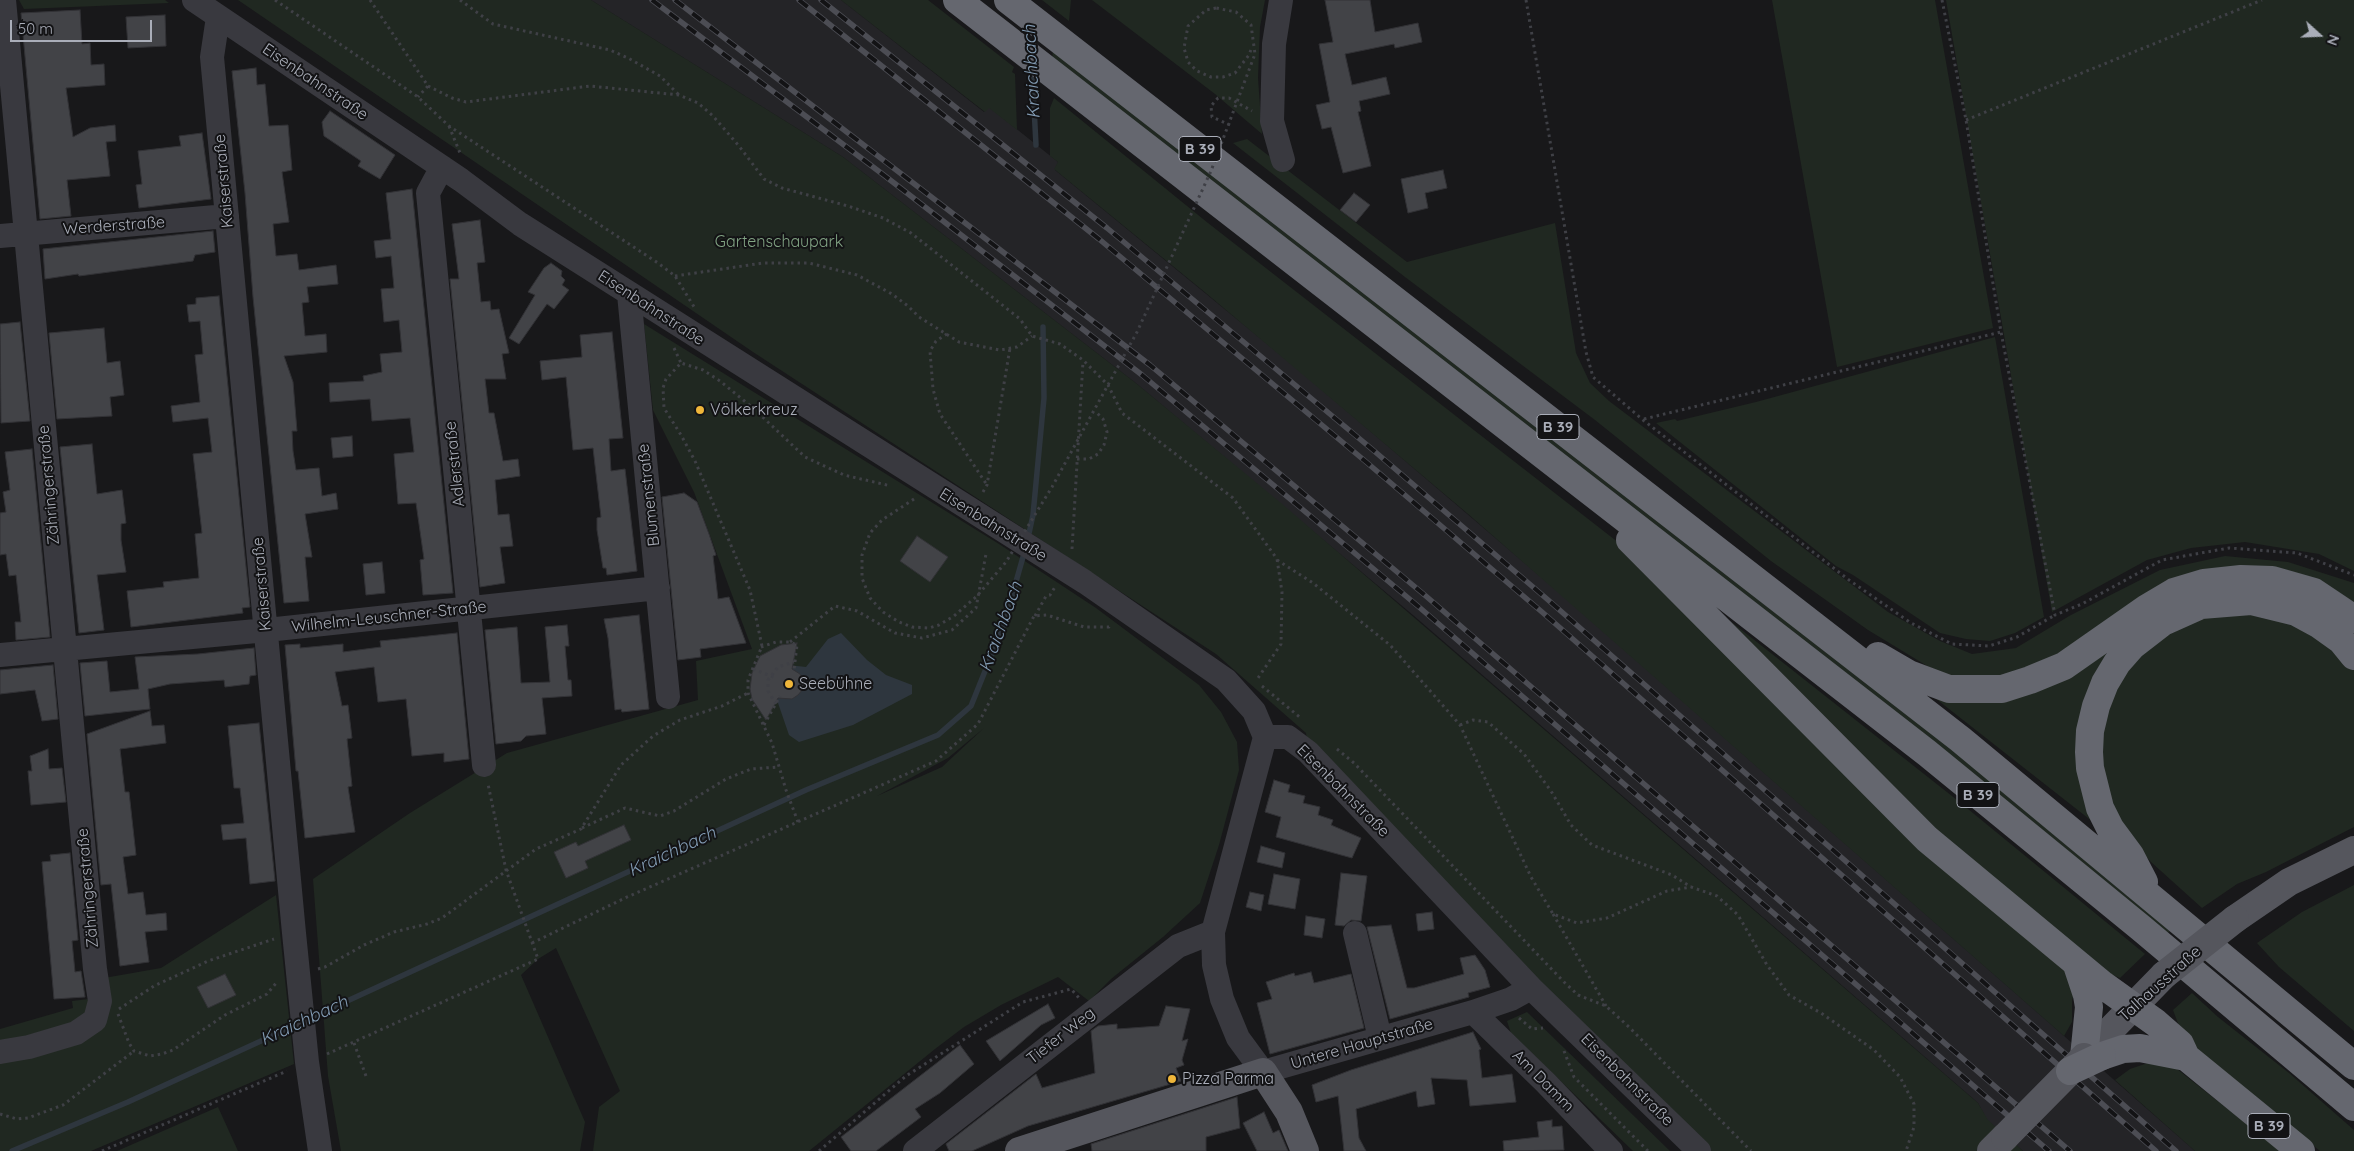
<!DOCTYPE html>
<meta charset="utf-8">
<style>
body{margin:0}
#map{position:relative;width:2354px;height:1151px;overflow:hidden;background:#18181a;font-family:Quicksand,sans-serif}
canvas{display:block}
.north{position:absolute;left:2294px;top:10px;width:50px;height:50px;-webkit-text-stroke:4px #131315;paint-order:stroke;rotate:110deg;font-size:14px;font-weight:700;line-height:20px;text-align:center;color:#aaaeb9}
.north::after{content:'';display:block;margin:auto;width:18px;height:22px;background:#aaaeb9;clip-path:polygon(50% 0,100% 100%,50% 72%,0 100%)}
.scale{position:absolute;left:10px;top:20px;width:142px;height:22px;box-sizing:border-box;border:2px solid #aaaeb9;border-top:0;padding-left:6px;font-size:15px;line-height:18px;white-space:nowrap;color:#aaaeb9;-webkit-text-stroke:4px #131315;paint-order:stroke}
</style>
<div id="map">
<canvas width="2354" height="1151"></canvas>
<div class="north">N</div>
<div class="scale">50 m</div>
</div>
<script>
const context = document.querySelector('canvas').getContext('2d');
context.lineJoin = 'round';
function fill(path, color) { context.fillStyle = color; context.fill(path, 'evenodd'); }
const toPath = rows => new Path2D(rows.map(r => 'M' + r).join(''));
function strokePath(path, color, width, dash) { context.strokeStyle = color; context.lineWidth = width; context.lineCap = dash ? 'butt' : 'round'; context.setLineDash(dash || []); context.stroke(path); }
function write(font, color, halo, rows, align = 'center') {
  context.font = font + ' Quicksand,sans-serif'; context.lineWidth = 4; context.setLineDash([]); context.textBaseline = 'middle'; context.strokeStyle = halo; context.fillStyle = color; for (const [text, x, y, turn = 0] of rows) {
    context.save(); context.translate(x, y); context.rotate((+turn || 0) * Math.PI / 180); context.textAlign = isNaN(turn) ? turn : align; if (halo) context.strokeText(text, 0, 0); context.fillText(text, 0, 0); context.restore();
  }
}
const built = toPath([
 [591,0,841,0,984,112,989,107,1058,162,1055,170,1294,366,1555,589,2195,1151,2023,1151,1987,1120,1978,1103,1969,1095,1413,615,1137,384,843,157]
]);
const green = toPath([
 [19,0,165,0,169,3,24,9],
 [238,0,591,0,843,157,1137,384,1281,503,1978,1103,1988,1120,2023,1151,1709,1151,1308,752,1306,733,1216,654,753,352],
 [841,0,928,0,1014,67,1012,72,1015,74,1017,130,989,108,985,112],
 [1042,0,1071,0,1069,21],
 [1092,0,1265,0,1260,27,1258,78,1262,134,1215,94],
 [1772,0,1935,0,1993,328,1837,367],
 [1946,0,2354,0,2354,571,2319,554,2245,542,2191,548,2147,560,2052,612],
 [1053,49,1879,690,2173,928,2168,933,1794,633,1052,60],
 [1054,98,1208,223,1619,543,2065,971,2076,990,2072,1000,2072,1022,2064,1036,1468,514,1207,294,1054,169,1058,162,1050,156,1050,108],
 [1247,139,1407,262,1555,223,1576,353,1590,383,1609,401,1888,612,1940,641,1972,654,2016,648,2071,615,2160,570,2225,556,2288,562,2354,583,2354,602,2303,575,2076,647,2022,673,1979,678,1942,675,1868,630,1771,561,1595,420,1405,277,1233,143],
 [644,324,999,544,1096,608,1199,685,1221,712,1237,742,1239,770,1219,845,1200,903,1163,937,1111,979,1089,1001,1058,977,1001,1005,964,1027,935,1049,809,1151,593,1151,599,1107,620,1091,556,948,538,959,521,975,585,1122,580,1151,341,1151,328,1076,313,879,410,813,507,753,698,700,696,661,752,649,694,492,653,410],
 [984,728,942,767,877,796,948,758],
 [1995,337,2044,617,2015,633,1990,641,1966,639,1940,633,1853,575,1836,566,1656,423,1675,419,1677,421,1756,402],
 [2233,586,2271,590,2310,601,2346,624,2354,632,2354,641,2323,615,2305,607,2289,601,2251,592,2208,595,2176,605,2156,616,2136,631,2113,654,2093,688,2085,709,2081,728,2080,751,2088,801,2096,820,2093,822,1935,698,1937,695,1968,700,1990,699,2030,690,2075,669,2150,612,2165,603,2179,597,2209,589],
 [2240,608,2307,626,2350,663,2354,670,2354,827,2266,872,2237,884,2202,908,2151,862,2122,830,2100,766,2102,714,2127,666,2171,625],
 [1729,620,1957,800,2145,954,2120,978,2108,973,1919,818],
 [2354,885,2354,1031,2279,967,2257,943,2302,912],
 [276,895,294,1064,91,1151,0,1151,0,1029,73,1008,72,1001,89,999,87,981,161,968],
 [2192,993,2218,1017,2289,1073,2354,1130,2354,1151,2320,1151,2195,1048,2182,1034,2173,1010],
 [1527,1012,1670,1151,1633,1151,1511,1033,1507,1021],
 [2154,1061,2177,1069,2281,1151,2195,1151,2115,1080,2130,1069],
 [218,1107,238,1151,117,1151]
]);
const water = toPath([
 [841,633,867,660,886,675,912,685,912,694,853,725,799,742,789,735,778,703,771,693,788,665,806,667,828,639]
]);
const stream = toPath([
 [1032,69,1036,145],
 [1028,538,1033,515,1044,398,1043,327],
 [308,1019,806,790,938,735,971,706,1004,624,1025,550],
 [12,1151,128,1102,298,1024]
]);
const building = toPath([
 [1325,0,1370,0,1375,32,1418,23,1422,42,1395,48,1394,44,1345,54,1352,85,1386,77,1390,94,1359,101,1361,111,1358,112,1371,166,1343,173,1331,127,1322,129,1316,105,1330,102,1319,44,1333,42,1325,0],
 [80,10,82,44,90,43,91,65,104,64,105,85,66,88,73,137,90,128,115,125,116,141,106,142,110,176,67,180,71,216,40,219,21,13,80,10],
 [165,15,166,46,128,48,126,17,165,15],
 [256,68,257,85,265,84,269,126,288,125,292,170,282,172,289,222,273,224,276,256,297,254,299,270,336,265,338,284,307,287,309,302,302,303,305,336,326,334,327,352,284,356,293,382,297,431,292,431,293,451,296,470,319,468,322,496,336,493,338,509,305,514,312,557,305,557,309,601,284,603,253,297,245,193,232,71,256,68],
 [330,111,395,155,380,179,358,166,361,161,324,136,322,122,330,111],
 [202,133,211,199,139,208,136,185,142,184,138,151,181,146,179,136,202,133],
 [1443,170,1447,188,1425,193,1428,208,1408,213,1401,179,1443,170],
 [412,189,453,593,423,595,420,560,424,559,416,503,398,504,394,454,414,452,410,418,372,421,370,399,330,402,329,383,364,381,363,376,382,372,380,354,402,352,399,320,384,322,381,289,394,288,391,256,376,258,374,241,391,239,386,193,412,189],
 [1354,193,1370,205,1356,222,1340,210,1354,193],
 [480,220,485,262,477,263,481,302,490,301,491,310,499,309,509,353,502,354,506,379,485,379,489,413,494,413,503,461,518,459,520,476,495,480,498,515,509,514,513,546,500,547,505,583,480,587,450,279,459,279,452,224,480,220],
 [213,231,215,252,195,255,193,261,79,276,78,274,45,279,43,249,213,231],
 [551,263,562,271,561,276,565,280,562,285,569,290,554,309,547,304,519,344,509,338,535,295,528,292,544,268,551,263],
 [219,296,250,607,242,608,243,613,131,627,127,591,164,587,163,582,199,578,195,534,202,533,193,454,212,452,208,418,173,422,171,406,200,402,195,355,203,354,200,321,189,322,187,305,196,304,196,298,219,296],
 [20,322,30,421,1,423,0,324,20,322],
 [104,328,107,363,120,361,124,395,110,397,112,416,57,419,49,333,104,328],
 [612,332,623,438,609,439,611,471,625,469,637,571,607,575,606,568,603,568,597,530,597,518,601,517,593,448,573,450,566,377,542,380,540,361,582,357,580,335,612,332],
 [352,436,353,456,333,458,331,438,352,436],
 [92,444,97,494,122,490,126,523,121,524,121,540,126,572,97,575,104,630,79,633,60,447,92,444],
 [32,449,50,637,16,640,15,622,21,622,16,575,9,576,6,554,0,555,0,513,6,512,3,492,10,490,5,452,32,449],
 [684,493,697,502,709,534,716,555,713,556,718,599,729,597,746,643,700,649,701,657,678,660,662,497,684,493],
 [917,536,948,557,930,582,900,561,917,536],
 [382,562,385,593,366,595,363,564,382,562],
 [639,615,649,709,622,712,621,709,615,710,608,638,604,619,639,615],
 [567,625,569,646,565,646,568,680,571,680,572,696,542,698,546,734,526,736,521,741,496,744,485,630,517,627,521,683,550,682,545,627,567,625],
 [457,633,469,759,444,762,444,753,412,756,406,699,378,702,374,667,335,672,342,706,348,705,352,738,347,739,352,786,348,787,355,832,305,838,298,771,296,771,285,645,300,644,300,648,343,644,343,652,381,647,380,641,457,633],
 [797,643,792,669,800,674,804,681,803,689,798,695,792,699,778,698,766,720,752,699,750,689,752,673,760,656,781,645,797,643],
 [254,648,256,675,250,676,249,684,225,687,224,680,170,684,148,689,150,709,85,716,80,663,107,661,110,692,139,689,135,657,198,654,254,648],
 [53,665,58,719,42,721,35,690,0,694,0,670,53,665],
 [150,711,152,726,164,725,166,743,120,749,125,792,129,792,136,855,123,857,128,894,143,892,146,915,166,913,167,930,145,932,149,962,120,966,111,884,101,885,87,734,150,711],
 [259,723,275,881,250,884,246,838,223,840,221,825,244,823,240,788,234,788,228,726,259,723],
 [48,749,49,769,62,768,66,802,31,805,28,771,32,771,30,756,48,749],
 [1274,780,1290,785,1288,792,1305,796,1303,803,1320,807,1318,815,1333,820,1331,825,1361,838,1352,858,1276,837,1281,817,1265,812,1274,780],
 [624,825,631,840,585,861,588,868,566,878,554,852,576,842,578,846,624,825],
 [1261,846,1285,853,1282,868,1257,862,1261,846],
 [70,853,78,940,72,941,75,972,81,971,85,997,54,999,42,862,51,861,50,855,70,853],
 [1341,873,1367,876,1361,921,1351,920,1344,926,1335,925,1341,873],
 [1274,874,1300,879,1295,909,1268,904,1274,874],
 [1250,892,1264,895,1261,911,1246,907,1250,892],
 [1432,912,1434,929,1418,931,1416,914,1432,912],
 [1306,916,1325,919,1322,938,1304,935,1306,916],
 [1391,925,1407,988,1414,988,1464,974,1460,958,1475,955,1485,970,1490,987,1468,993,1469,997,1390,1019,1367,927,1391,925],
 [1311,972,1314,983,1351,974,1364,1028,1270,1054,1257,1003,1272,999,1266,982,1294,973,1295,976,1311,972],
 [225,974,236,995,208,1008,197,987,225,974],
 [1048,1004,1055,1018,1041,1025,1000,1061,986,1041,1048,1004],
 [1166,1006,1190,1009,1182,1041,1188,1039,1182,1060,1184,1065,1176,1068,1181,1081,1028,1126,972,1151,949,1151,946,1144,1036,1074,1042,1088,1095,1073,1091,1031,1098,1026,1117,1024,1117,1029,1159,1026,1166,1006],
 [1473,1032,1481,1049,1479,1050,1482,1078,1512,1074,1516,1102,1470,1106,1467,1080,1431,1078,1435,1104,1418,1107,1416,1091,1356,1109,1359,1138,1366,1151,1344,1151,1338,1096,1316,1102,1312,1085,1351,1070,1473,1032],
 [960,1045,974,1064,940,1093,915,1109,921,1117,876,1151,851,1151,841,1137,960,1045],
 [1237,1097,1240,1128,1206,1137,1206,1151,1092,1151,1091,1144,1237,1097],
 [1264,1112,1273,1133,1279,1130,1288,1151,1257,1151,1243,1123,1264,1112],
 [1552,1120,1552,1127,1562,1126,1564,1150,1504,1151,1503,1141,1539,1137,1537,1122,1552,1120]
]);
const path = toPath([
 [275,0,418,97,449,126,658,263,675,276,696,310],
 [370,0,428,86,418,97],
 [460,0,493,24,610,50,628,58,660,76,679,95],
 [1526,0,1586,352,1593,377,1643,420,1849,580,1911,623,1952,644,1989,646,2017,637,2055,615],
 [1942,0,1966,120,2001,332,2055,615,2082,604,2162,560,2229,548,2297,553,2354,575],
 [1216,8,1206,10,1188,26,1184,48,1188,62,1197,71,1211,77,1223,77,1235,73,1249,55,1252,47],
 [428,86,452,98,466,102,590,86,679,95,698,103,713,116,739,146,764,179,782,188,848,206,883,218,911,233,1020,319,1032,336,1060,344,1083,360,1108,385,1122,413,1233,498,1277,559,1282,592,1281,644,1256,681],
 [1966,120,2262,0],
 [1230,125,1212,117,1211,106,1218,98,1229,98,1252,111],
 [449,126,460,153],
 [675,276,763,263,809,263,857,275,892,294,908,306,919,317,959,342,1000,350,1017,347,1032,336],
 [947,334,936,341,930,351,933,389,940,414,987,485],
 [674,348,681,363],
 [1644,419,2001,332],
 [1077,459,1089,459,1098,454,1104,445,1107,432,1103,419,1095,411],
 [983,492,987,485,1010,348],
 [1072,549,1083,361],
 [1277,560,1313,583,1390,645,1460,725,1531,877,1553,914,1577,923,1607,918,1667,891,1691,887,1717,896,1738,915,1767,965,1789,995,1821,1013,1874,1050,1900,1077,1914,1104,1914,1127,1906,1151],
 [1035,616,1046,596,1050,595,1055,587],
 [790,642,835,606,857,611,895,633,922,638,952,630,976,608,986,554],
 [761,647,776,642,790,642,797,645,794,670],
 [753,669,776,678],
 [1262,686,1302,719],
 [776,704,768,691,768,680,778,667,794,662],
 [764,725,780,696],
 [1460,725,1473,720,1488,722,1524,754,1551,791,1571,825,1592,845,1672,875,1691,887],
 [1337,749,1354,763,1564,982,1578,995,1606,1006,1629,1027,1751,1151],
 [798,822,786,790,772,743,748,693,748,680,762,646,750,590,695,461,681,435,664,408,663,388,666,379,681,363,703,370,720,381,753,408,805,457,844,475,891,486],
 [582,828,625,808,660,816,674,811,726,779,751,769,778,767],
 [1553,914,1606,1006],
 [532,943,625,898,936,761,978,724,1034,616,1047,615,1084,627,1109,627,1110,625],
 [318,969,325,967,364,945,394,932,427,924,442,918,536,849,581,829,621,765,653,736,680,720,722,706,748,693],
 [119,1009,154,986,208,961,274,939],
 [118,1014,129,1043,134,1051,150,1056,162,1054,173,1050,225,1015,267,994,277,982],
 [1519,1018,1532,1029,1543,1028],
 [354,1043,366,1076],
 [1564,1051,1574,1077,1648,1151],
 [327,1054,538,959,506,870,488,784],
 [0,1114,17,1119,28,1118,63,1105,134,1051],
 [102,1151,287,1071],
 [819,1151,906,1076,1023,1002,1071,989,1079,998]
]);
const minor = toPath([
 [194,0,461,180,520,224,1085,582,1226,680,1254,711,1265,737],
 [1281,0,1274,44,1272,121,1283,160],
 [218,17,212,57,294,933,307,1062,320,1151],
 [442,167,428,193,484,765],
 [0,236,227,216],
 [629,294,668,697],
 [0,655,267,630,658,588],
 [1265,737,1213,932,1214,965,1222,999,1238,1038,1263,1072,1473,1012,1511,999,1531,988],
 [1265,737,1288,737,1308,752,1531,988,1699,1151],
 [1355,933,1380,1038],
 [1473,1012,1546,1083,1611,1151],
 [0,1052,29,1047,76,1033,95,1020,100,1001,95,969,4,0],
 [915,1151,1178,946,1213,932]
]);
const major = toPath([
 [2235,919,2289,882,2354,850],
 [2084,1057,2164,975],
 [1019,1151,1263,1072,1289,1112,1305,1151],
 [1991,1151,2005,1137]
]);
const highway = toPath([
 [957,0,1927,753,2141,928,2354,1107],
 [1008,0,1960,739,2354,1066],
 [1630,540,1927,839,2103,985,2156,1023,2180,1044,2186,1057,2301,1151],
 [1878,656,1909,674,1949,689,2002,689,2030,680,2064,666,2147,608,2174,592,2204,583,2241,579,2272,580,2314,592,2354,619],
 [2144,882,2130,855,2110,828,2100,808,2090,768,2089,752,2090,731,2096,706,2105,683,2117,663,2132,646,2163,622,2201,605,2251,601,2296,612,2320,625,2341,640,2354,656],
 [2077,965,2087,995,2089,1007,2084,1057],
 [2102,1056,2123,1049,2140,1048,2186,1057]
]);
const rail = toPath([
 [652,0,885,176,1142,375,1419,607,2049,1151],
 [675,0,1150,365,1427,597,2070,1151],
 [799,0,1099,239,1365,461,1542,612,2156,1151],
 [821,0,1107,228,1373,450,1547,599,2176,1151]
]);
const pathBridge = toPath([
 [914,499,882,520,870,533,862,555,862,578,870,598,883,612,899,622,912,627,929,628,939,625,954,616,977,596,1006,562,1052,487,1137,332,1211,171,1255,54,1251,25,1236,12,1216,8]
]);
const majorBridge = toPath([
 [2164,975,2235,919],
 [2005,1137,2084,1057]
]);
const highwayBridge = toPath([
 [2070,1071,2102,1056]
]);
const markers = [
 [700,410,5,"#efb63a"],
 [789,684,5,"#efb63a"],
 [1172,1079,5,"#efb63a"]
];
const shields = [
 [1200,149,42],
 [1558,427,42],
 [1978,795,42],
 [2269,1126,42]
];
const shieldNames = [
 ["B 39",1200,149],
 ["B 39",1558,427],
 ["B 39",1978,795],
 ["B 39",2269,1126]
];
const streetNames = [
 ["Eisenbahnstraße",315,82,34],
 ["Kaiserstraße",224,181,-95],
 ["Werderstraße",114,226,-4],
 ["Eisenbahnstraße",651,308,33],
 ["Adlerstraße",455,464,-96],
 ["Zähringerstraße",49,485,-95],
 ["Blumenstraße",649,495,-96],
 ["Eisenbahnstraße",993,525,32],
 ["Kaiserstraße",262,584,-95],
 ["Wilhelm-Leuschner-Straße",389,617,-6],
 ["Eisenbahnstraße",1343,791,45],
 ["Zähringerstraße",88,888,-95],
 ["Talhausstraße",2160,984,-42],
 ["Tiefer Weg",1061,1036,-38],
 ["Untere Hauptstraße",1362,1044,-16],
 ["Eisenbahnstraße",1627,1080,45],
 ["Am Damm",1543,1081,45]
];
const parkNames = [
 ["Gartenschaupark",779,242]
];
const poiNames = [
 ["Völkerkreuz",710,410],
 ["Seebühne",799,684],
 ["Pizza Parma",1182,1079]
];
const waterNames = [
 ["Kraichbach",1032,72,-93],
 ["Kraichbach",1001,627,-70],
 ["Kraichbach",672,852,-25],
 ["Kraichbach",304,1021,-25]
];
fill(built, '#242427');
fill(green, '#202821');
fill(water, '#2e363e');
strokePath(stream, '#2e363e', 5.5);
fill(building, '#424347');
strokePath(building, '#323236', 1);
strokePath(path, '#3f4046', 3, [2.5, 4]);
strokePath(minor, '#39393f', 24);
strokePath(major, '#55565d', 28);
strokePath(highway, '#65676f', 28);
strokePath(rail, '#4c4d54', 5.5);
strokePath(rail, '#131315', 4, [11]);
strokePath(pathBridge, '#3f4046', 3, [2.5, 4]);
strokePath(majorBridge, '#55565d', 28);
strokePath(highwayBridge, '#65676f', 28);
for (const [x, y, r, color] of markers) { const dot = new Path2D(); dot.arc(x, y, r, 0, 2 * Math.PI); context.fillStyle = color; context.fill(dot); strokePath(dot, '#131315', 2); }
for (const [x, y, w] of shields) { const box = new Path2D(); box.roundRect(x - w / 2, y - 12.5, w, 25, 4); context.fillStyle = '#131315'; context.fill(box); strokePath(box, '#aaaeb9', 1); }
write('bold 15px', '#aaaeb9', null, shieldNames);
write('16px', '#aaaeb9', '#131315', streetNames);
write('16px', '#82a484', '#131315', parkNames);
write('16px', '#aaaeb9', '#131315', poiNames, 'left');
write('italic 18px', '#829bb3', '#131315', waterNames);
</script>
